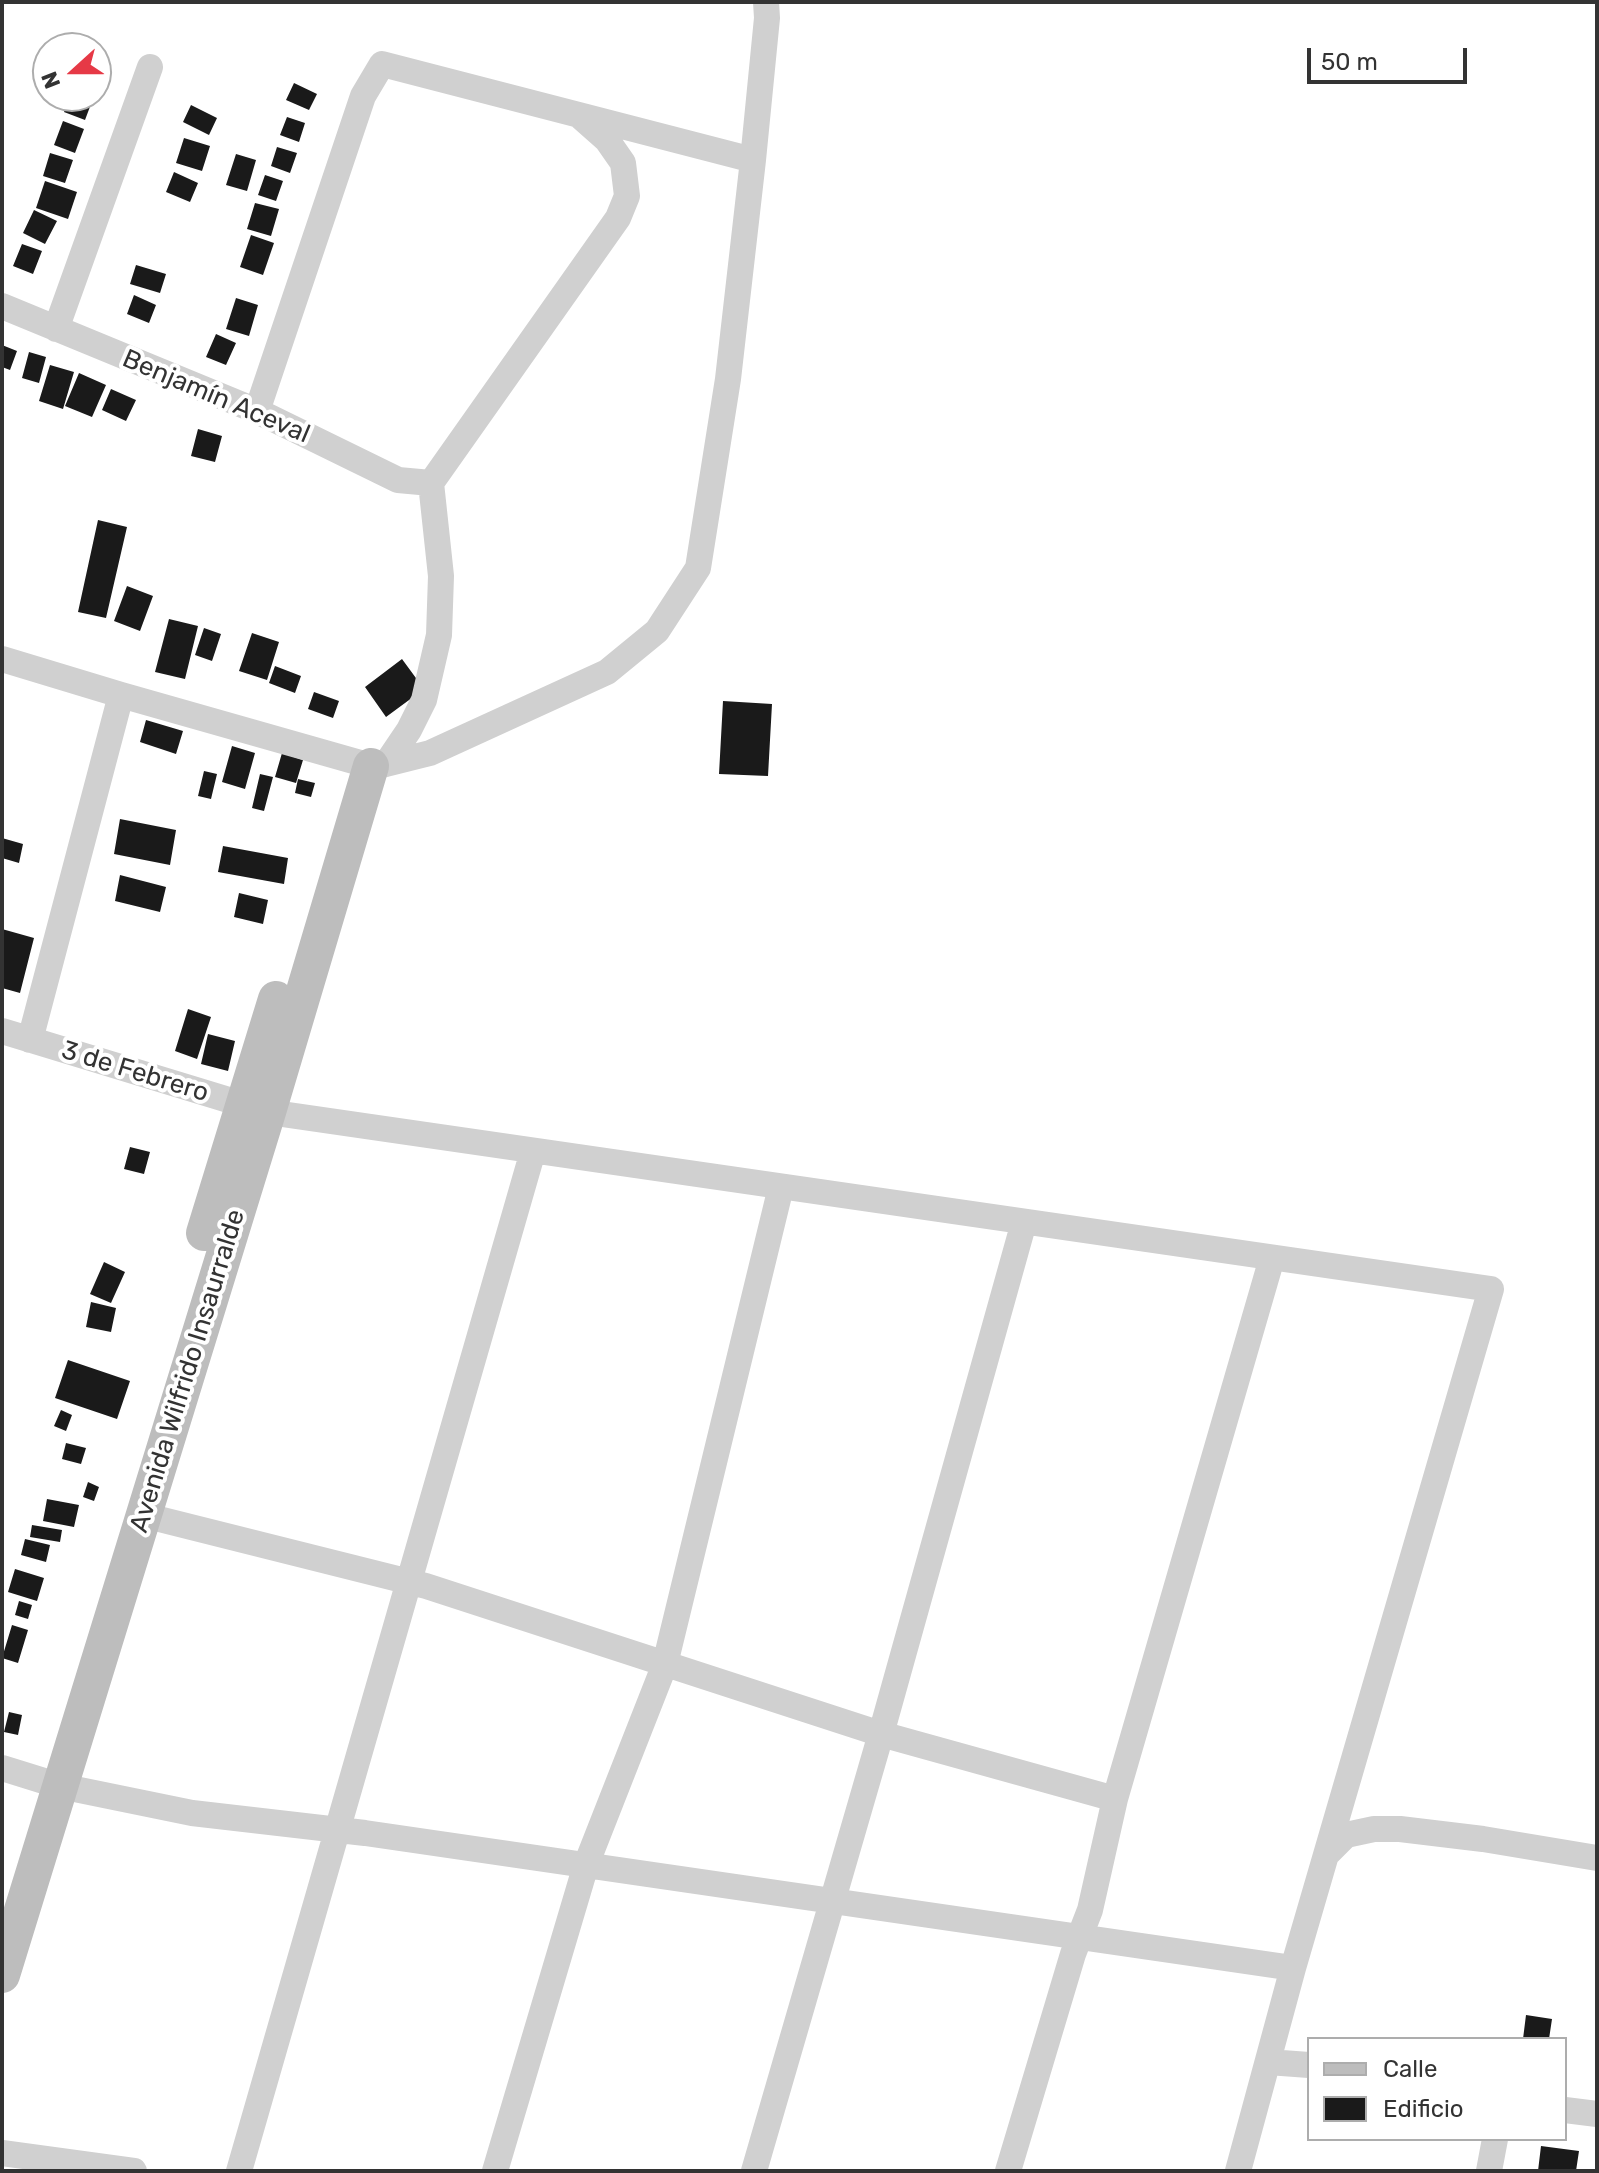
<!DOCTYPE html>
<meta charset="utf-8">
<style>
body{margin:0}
#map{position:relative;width:1599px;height:2173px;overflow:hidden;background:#fff;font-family:Rubik,sans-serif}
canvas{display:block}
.frame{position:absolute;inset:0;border:4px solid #333;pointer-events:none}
.legend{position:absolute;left:1307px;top:2037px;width:260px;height:104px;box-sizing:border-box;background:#fff;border:2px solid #adadad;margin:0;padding:10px 14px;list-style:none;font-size:24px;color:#333}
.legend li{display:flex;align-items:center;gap:16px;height:40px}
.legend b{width:40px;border:2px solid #adadad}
.north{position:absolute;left:32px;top:32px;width:80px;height:80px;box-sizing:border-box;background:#fff;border:2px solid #adadad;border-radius:50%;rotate:249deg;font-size:22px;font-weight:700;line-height:32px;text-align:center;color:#333}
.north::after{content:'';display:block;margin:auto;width:28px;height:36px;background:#e63946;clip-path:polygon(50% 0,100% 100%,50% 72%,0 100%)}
.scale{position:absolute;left:1307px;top:48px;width:160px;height:36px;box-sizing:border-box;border:4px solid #333;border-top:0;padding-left:10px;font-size:24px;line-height:28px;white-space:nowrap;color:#333;-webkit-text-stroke:6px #fff;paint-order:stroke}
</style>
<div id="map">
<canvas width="1599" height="2173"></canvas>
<div class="frame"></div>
<ul class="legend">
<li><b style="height:10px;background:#bdbdbd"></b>Calle</li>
<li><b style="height:22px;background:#1a1a1a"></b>Edificio</li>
</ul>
<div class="north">N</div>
<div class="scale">50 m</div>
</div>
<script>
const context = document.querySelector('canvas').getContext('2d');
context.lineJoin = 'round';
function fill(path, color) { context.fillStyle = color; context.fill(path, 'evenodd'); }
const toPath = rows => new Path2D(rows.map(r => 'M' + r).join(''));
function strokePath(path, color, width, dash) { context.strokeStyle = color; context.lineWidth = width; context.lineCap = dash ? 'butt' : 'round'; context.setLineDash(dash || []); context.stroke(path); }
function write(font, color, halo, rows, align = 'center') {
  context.font = font + ' Rubik,sans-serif'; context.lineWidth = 8; context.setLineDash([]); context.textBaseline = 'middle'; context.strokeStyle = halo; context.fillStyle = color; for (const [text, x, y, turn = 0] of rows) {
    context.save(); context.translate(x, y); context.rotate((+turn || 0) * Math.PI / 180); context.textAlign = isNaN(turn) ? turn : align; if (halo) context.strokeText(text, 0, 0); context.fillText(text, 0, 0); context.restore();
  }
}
const building = toPath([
 [96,66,103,69,96,86],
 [294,83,317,94,309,110,286,100],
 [70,96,94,96,85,120,64,112],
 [191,105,217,118,209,135,183,122],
 [287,117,305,123,299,142,280,135],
 [63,121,84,129,75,153,54,145],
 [184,138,210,146,202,171,176,163],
 [277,147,297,153,290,173,271,166],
 [50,153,73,160,65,183,43,176],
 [236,154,256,160,247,191,226,185],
 [174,172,198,183,190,202,166,192],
 [265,175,283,181,276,201,258,195],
 [45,181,77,192,68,219,36,208],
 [255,203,279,209,271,236,247,229],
 [34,210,57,221,45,244,23,233],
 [251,235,274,243,263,275,240,267],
 [22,244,42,251,33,274,13,266],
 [136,265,166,274,160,293,130,284],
 [134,295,156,305,149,323,127,314],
 [236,298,258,305,249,336,226,329],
 [216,334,236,343,226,365,206,357],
 [2,345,17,351,10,370,2,367],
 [29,352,46,357,39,383,22,378],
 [50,365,74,372,63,409,39,401],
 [79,373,106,385,92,417,65,406],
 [111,389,136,400,126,421,102,410],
 [198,429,222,436,215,462,191,456],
 [98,520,127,527,106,618,78,612],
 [127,586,153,596,140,631,114,621],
 [169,619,198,626,185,679,155,672],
 [204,628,221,634,212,661,195,655],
 [252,633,279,642,267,680,239,671],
 [402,659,424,689,386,717,365,687],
 [275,666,301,676,295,693,269,683],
 [314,692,339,701,333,718,308,709],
 [723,701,772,704,768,776,719,774],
 [146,720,183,731,176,754,140,742],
 [232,746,255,753,245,789,222,782],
 [282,753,303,760,296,783,275,777],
 [204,771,217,774,211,799,198,796],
 [260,774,273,777,264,811,252,808],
 [298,779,315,783,311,797,295,793],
 [120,819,176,830,170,865,114,854],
 [2,838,23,844,19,863,2,858],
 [223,846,288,858,284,884,218,872],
 [120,875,166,887,160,912,115,901],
 [239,893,268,900,263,924,234,917],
 [2,929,34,938,20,993,2,988],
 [188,1009,211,1017,197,1059,175,1051],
 [208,1034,235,1041,228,1071,201,1064],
 [130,1147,150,1152,144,1174,124,1169],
 [104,1262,125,1272,111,1303,90,1294],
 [91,1302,116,1308,111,1332,86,1327],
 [68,1360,130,1381,117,1419,55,1398],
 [61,1410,72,1415,66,1431,54,1426],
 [66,1443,86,1448,81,1464,62,1459],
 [88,1482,99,1487,94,1501,83,1497],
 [47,1499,79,1505,74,1527,43,1521],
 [32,1525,62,1530,60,1542,30,1537],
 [25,1539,50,1545,46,1562,21,1555],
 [15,1569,44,1578,37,1601,8,1592],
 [19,1601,32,1605,28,1619,15,1615],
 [12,1625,28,1630,18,1663,2,1658],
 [9,1712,22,1715,18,1735,4,1732],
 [1526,2015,1552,2019,1549,2039,1523,2039],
 [1541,2146,1579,2151,1576,2171,1538,2171]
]);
const street = toPath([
 [2,306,257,411,398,480,431,483],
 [56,329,150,67],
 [257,411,363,96,382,64,753,160],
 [2,659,121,695,371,766,386,764,430,753,607,672,657,631,698,568,728,379,753,160,767,18,766,2],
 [386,764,409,730,424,700,439,635,441,576,431,483,618,218,627,196,623,163,607,140,581,117],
 [2,1031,268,1112,1491,1289,1293,1968,1238,2171],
 [30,1040,121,695],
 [143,1515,426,1586,881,1734,1115,1799],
 [2,1768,60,1786,192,1813,365,1833,1293,1968],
 [1326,1855,1346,1835,1374,1829,1400,1829,1483,1839,1597,1858],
 [1268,2062,1309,2065],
 [1565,2110,1597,2114],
 [2,2153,134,2171],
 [239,2171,533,1151],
 [495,2171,586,1865,665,1664,781,1187],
 [754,2171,881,1734,1024,1222],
 [1008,2171,1073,1954,1090,1910,1115,1799,1272,1258],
 [1489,2171,1495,2139]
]);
const secondary = toPath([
 [204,1233,276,999],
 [2,1975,268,1112,371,766]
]);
const streetNames = [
 ["Benjamín Aceval",216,397,23],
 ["3 de Febrero",135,1072,17],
 ["Avenida Wilfrido Insaurralde",188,1371,-73]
];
fill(building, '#1a1a1a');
strokePath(street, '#d0d0d0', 26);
strokePath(secondary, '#bdbdbd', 36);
write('26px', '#333', '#fff', streetNames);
</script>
